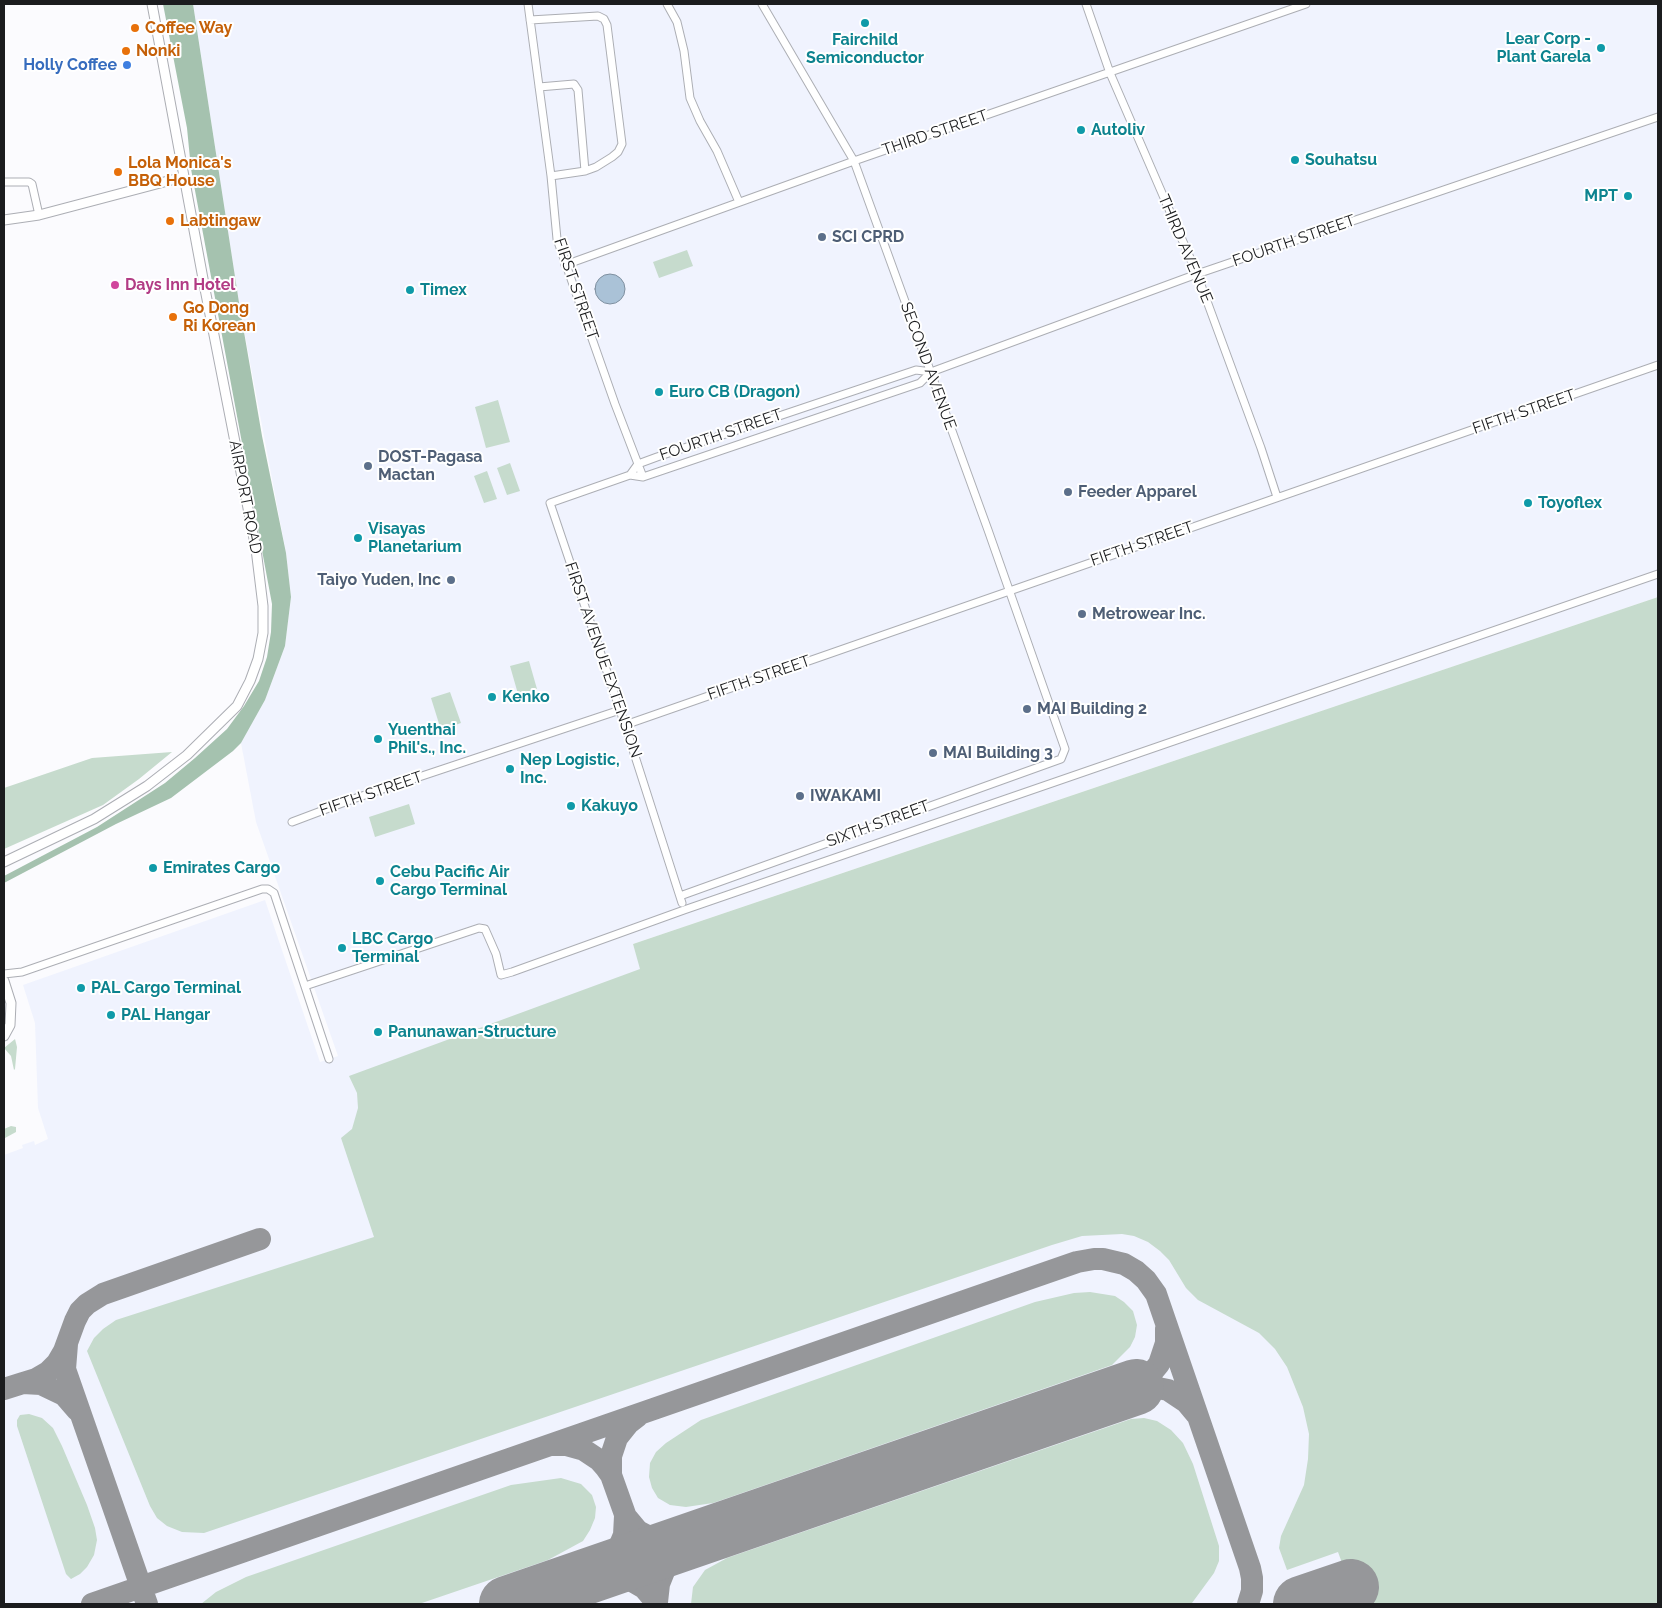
<!DOCTYPE html>
<style>
body{margin:0}
#map{position:relative;width:1662px;height:1608px;overflow:hidden;background:#fbfbfe;font-family:Raleway,sans-serif}
canvas{display:block}
.frame{position:absolute;inset:0;border:5px solid #1b1c1e;pointer-events:none}
</style>
<div id="map">
<canvas width="1662" height="1608"></canvas>
<div class="frame"></div>
</div>
<script>
const context = document.querySelector('canvas').getContext('2d');
context.lineJoin = 'round';
function fill(path, color) { context.fillStyle = color; context.fill(path, 'evenodd'); }
const toPath = rows => new Path2D(rows.map(r => 'M' + r).join(''));
function strokePath(path, color, width, dash) { context.strokeStyle = color; context.lineWidth = width; context.lineCap = dash ? 'butt' : 'round'; context.setLineDash(dash || []); context.stroke(path); }
function write(font, color, halo, rows, align = 'center') {
  context.font = font + ' Raleway,sans-serif'; context.lineWidth = 4; context.setLineDash([]); context.textBaseline = 'middle'; context.strokeStyle = halo; context.fillStyle = color; for (const [text, x, y, turn = 0] of rows) {
    context.save(); context.translate(x, y); context.rotate((+turn || 0) * Math.PI / 180); context.textAlign = isNaN(turn) ? turn : align; if (halo) context.strokeText(text, 0, 0); context.fillText(text, 0, 0); context.restore();
  }
}
const built = toPath([
 [193,4,1658,4,1658,597,633,944,638,959,991,836,1658,1604,4,1604,4,1155,23,1148,22,1145,34,1141,35,1145,48,1139,38,1108,35,1023,23,985,265,900,320,1062,338,1056,256,822,241,743,265,700,285,646,291,597,286,553,240,309]
]);
const green = toPath([
 [687,250,693,266,659,278,653,262],
 [498,400,510,442,486,448,475,407],
 [510,463,520,491,507,495,497,468],
 [487,471,497,499,484,503,474,476],
 [1658,597,1658,1604,1357,1604,1338,1552,1287,1570,1279,1548,1281,1536,1304,1485,1308,1459,1309,1434,1303,1407,1287,1367,1275,1349,1259,1333,1198,1300,1186,1288,1169,1260,1160,1251,1148,1242,1134,1236,1122,1234,1082,1236,1052,1245,204,1533,182,1532,167,1526,157,1518,150,1506,87,1351,94,1338,103,1329,116,1320,374,1237,341,1138,352,1129,358,1108,357,1093,349,1076,640,969,633,944],
 [529,661,537,689,518,694,510,666],
 [450,692,461,723,441,730,431,698],
 [172,752,139,779,103,805,4,849,4,788,92,758],
 [409,804,415,824,375,837,369,817],
 [15,1039,17,1047,15,1069,14,1070,11,1056,4,1048],
 [11,1126,16,1127,16,1132,5,1138,4,1129],
 [1090,1292,1115,1296,1124,1302,1133,1311,1137,1325,1135,1337,1130,1347,1112,1365,713,1503,686,1507,670,1505,658,1498,652,1488,649,1477,650,1463,656,1452,666,1443,701,1420,1035,1302,1074,1293],
 [29,1414,42,1418,53,1428,62,1446,87,1505,95,1528,97,1540,94,1555,87,1567,80,1574,71,1579,66,1574,17,1426,17,1420,20,1415],
 [1144,1418,1157,1421,1171,1430,1183,1443,1193,1464,1219,1546,1219,1561,1214,1573,1192,1603,1189,1604,691,1604,693,1587,705,1570,727,1558,1131,1419],
 [561,1478,581,1484,592,1495,596,1507,595,1518,590,1530,583,1541,548,1560,419,1604,201,1604,216,1592,246,1577,511,1485]
]);
const forest = toPath([
 [163,4,193,4,240,309,262,436,286,553,291,597,285,646,265,700,241,743,233,751,171,798,116,824,4,883,4,876,97,827,165,783,195,758,227,729,244,706,259,681,267,657,271,632,272,604,191,169,187,128]
]);
const water = toPath([
 '595 289a15 15 0 1 1 30 0a15 15 0 1 1-30 0Z'
]);
const taxiway = toPath([
 [67,1344,65,1369,147,1604],
 [23,1383,36,1379,48,1372,57,1363,64,1351,75,1321,80,1311,87,1304,103,1294,260,1239],
 [1136,1387,1145,1381,1159,1364,1166,1343,1166,1329],
 [1136,1387,1158,1388,1168,1390,1186,1402,1196,1414],
 [4,1389,23,1383,41,1384,64,1395,77,1410],
 [553,1445,566,1445,584,1450,599,1460,606,1468,611,1475,657,1604],
 [611,1475,611,1456,617,1438,629,1423,638,1416],
 [628,1519,638,1531,657,1541,679,1544,689,1541],
 [592,1575,614,1575,625,1577,644,1588,655,1601],
 [592,1575,602,1570,616,1554,624,1535,625,1516],
 [657,1602,659,1584,667,1564,673,1556,689,1541],
 [92,1604,1077,1262,1094,1259,1103,1259,1124,1264,1136,1271,1146,1280,1156,1294,1250,1568,1252,1578,1252,1591,1248,1604]
]);
const runway = toPath([
 [507,1604,1136,1387],
 [1301,1604,1351,1587]
]);
const minor = toPath([
 [528,4,551,176,557,239,615,404,643,477],
 [667,4,677,22,684,51,690,98,700,121,717,151,739,202],
 [1086,4,1110,73,1197,274,1261,448,1277,497],
 [530,20,598,16,604,19,607,25,622,144,618,152,612,157,596,167,585,171,551,176],
 [539,87,574,84,578,90,585,171],
 [4,182,29,182,32,184,39,215],
 [565,265,854,161,1306,4],
 [630,475,638,464,657,457,916,370,931,372],
 [625,725,1658,365],
 [292,822,353,799,620,710],
 [680,896,1061,759,1065,749,988,530,854,161,762,4],
 [682,903,625,725,550,503,630,475,643,477,920,383,931,372,1197,274,1658,117],
 [4,974,22,972,262,889,268,889,274,893,329,1059],
 [305,986,479,928,485,929,496,954,501,975,512,972,684,910,1658,574]
]);
const tertiary = toPath([
 [4,220,39,215,183,177],
 [4,862,94,819,147,786,187,755,237,706,250,681,258,659,263,633,263,606,256,549,204,284,152,4],
 [4,981,11,1003,10,1025,4,1036]
]);
const markers = [
 [865,23,5,"#0f9aa8"],
 [135,28,5,"#e8710a"],
 [1601,48,5,"#0f9aa8"],
 [126,51,5,"#e8710a"],
 [127,65,5,"#3f7fe0"],
 [1081,130,5,"#0f9aa8"],
 [1295,160,5,"#0f9aa8"],
 [118,172,5,"#e8710a"],
 [1628,196,5,"#0f9aa8"],
 [170,221,5,"#e8710a"],
 [822,237,5,"#5c6f8a"],
 [115,285,5,"#d1479c"],
 [410,290,5,"#0f9aa8"],
 [173,317,5,"#e8710a"],
 [659,392,5,"#0f9aa8"],
 [368,466,5,"#5c6f8a"],
 [1068,492,5,"#5c6f8a"],
 [1528,503,5,"#0f9aa8"],
 [358,538,5,"#0f9aa8"],
 [451,580,5,"#5c6f8a"],
 [1082,614,5,"#5c6f8a"],
 [492,697,5,"#0f9aa8"],
 [1027,709,5,"#5c6f8a"],
 [378,739,5,"#0f9aa8"],
 [933,753,5,"#5c6f8a"],
 [510,769,5,"#0f9aa8"],
 [800,796,5,"#5c6f8a"],
 [571,806,5,"#0f9aa8"],
 [153,868,5,"#0f9aa8"],
 [380,881,5,"#0f9aa8"],
 [342,948,5,"#0f9aa8"],
 [81,988,5,"#0f9aa8"],
 [111,1015,5,"#0f9aa8"],
 [378,1032,5,"#0f9aa8"]
];
const foodNames = [
 ["Coffee Way",145,28],
 ["Nonki",136,51],
 ["Lola Monica's",128,163],
 ["BBQ House",128,181],
 ["Labtingaw",180,221],
 ["Go Dong",183,308],
 ["Ri Korean",183,326]
];
const cultureNames = [
 ["Lear Corp -",1591,39,"right"],
 ["Plant Garela",1591,57,"right"],
 ["Fairchild",865,40,"center"],
 ["Semiconductor",865,58,"center"],
 ["Autoliv",1091,130],
 ["Souhatsu",1305,160],
 ["MPT",1618,196,"right"],
 ["Timex",420,290],
 ["Euro CB (Dragon)",669,392],
 ["Toyoflex",1538,503],
 ["Visayas",368,529],
 ["Planetarium",368,547],
 ["Kenko",502,697],
 ["Yuenthai",388,730],
 ["Phil's., Inc.",388,748],
 ["Nep Logistic,",520,760],
 ["Inc.",520,778],
 ["Kakuyo",581,806],
 ["Emirates Cargo",163,868],
 ["Cebu Pacific Air",390,872],
 ["Cargo Terminal",390,890],
 ["LBC Cargo",352,939],
 ["Terminal",352,957],
 ["PAL Cargo Terminal",91,988],
 ["PAL Hangar",121,1015],
 ["Panunawan-Structure",388,1032]
];
const shopNames = [
 ["Holly Coffee",117,65]
];
const streetNames = [
 ["THIRD STREET",935,133,-19],
 ["FOURTH STREET",1294,241,-19],
 ["THIRD AVENUE",1185,249,67],
 ["FIRST STREET",576,289,71],
 ["SECOND AVENUE",928,366,70],
 ["FIFTH STREET",1524,412,-19],
 ["FOURTH STREET",721,435,-19],
 ["AIRPORT ROAD",245,497,79],
 ["FIFTH STREET",1142,544,-19],
 ["FIRST AVENUE EXTENSION",603,660,71],
 ["FIFTH STREET",759,678,-19],
 ["FIFTH STREET",371,794,-19],
 ["SIXTH STREET",878,824,-20]
];
const serviceNames = [
 ["SCI CPRD",832,237],
 ["DOST-Pagasa",378,457],
 ["Mactan",378,475],
 ["Feeder Apparel",1078,492],
 ["Taiyo Yuden, Inc",441,580,"right"],
 ["Metrowear Inc.",1092,614],
 ["MAI Building 2",1037,709],
 ["MAI Building 3",943,753],
 ["IWAKAMI",810,796]
];
const hotelNames = [
 ["Days Inn Hotel",125,285]
];
fill(built, '#f0f3fe');
fill(green, '#c6dbcd');
fill(forest, '#a5c2af');
fill(water, '#aac2d7');
strokePath(water, '#7f90a0', 1);
strokePath(taxiway, '#96979a', 22);
strokePath(runway, '#96979a', 56);
strokePath(minor, '#acaeb4', 9);
strokePath(tertiary, '#acaeb4', 11);
strokePath(minor, '#fff', 7);
strokePath(tertiary, '#fff', 9);
for (const [x, y, r, color] of markers) { const dot = new Path2D(); dot.arc(x, y, r, 0, 2 * Math.PI); context.fillStyle = color; context.fill(dot); strokePath(dot, '#fff', 2); }
write('bold 16px', '#c56008', '#fff', foodNames, 'left');
write('bold 16px', '#0d838f', '#fff', cultureNames, 'left');
write('bold 16px', '#366cbe', '#fff', shopNames, 'right');
write('16px', '#1b1c1e', '#fff', streetNames);
write('bold 16px', '#4e5e75', '#fff', serviceNames, 'left');
write('bold 16px', '#b23c85', '#fff', hotelNames, 'left');
</script>
